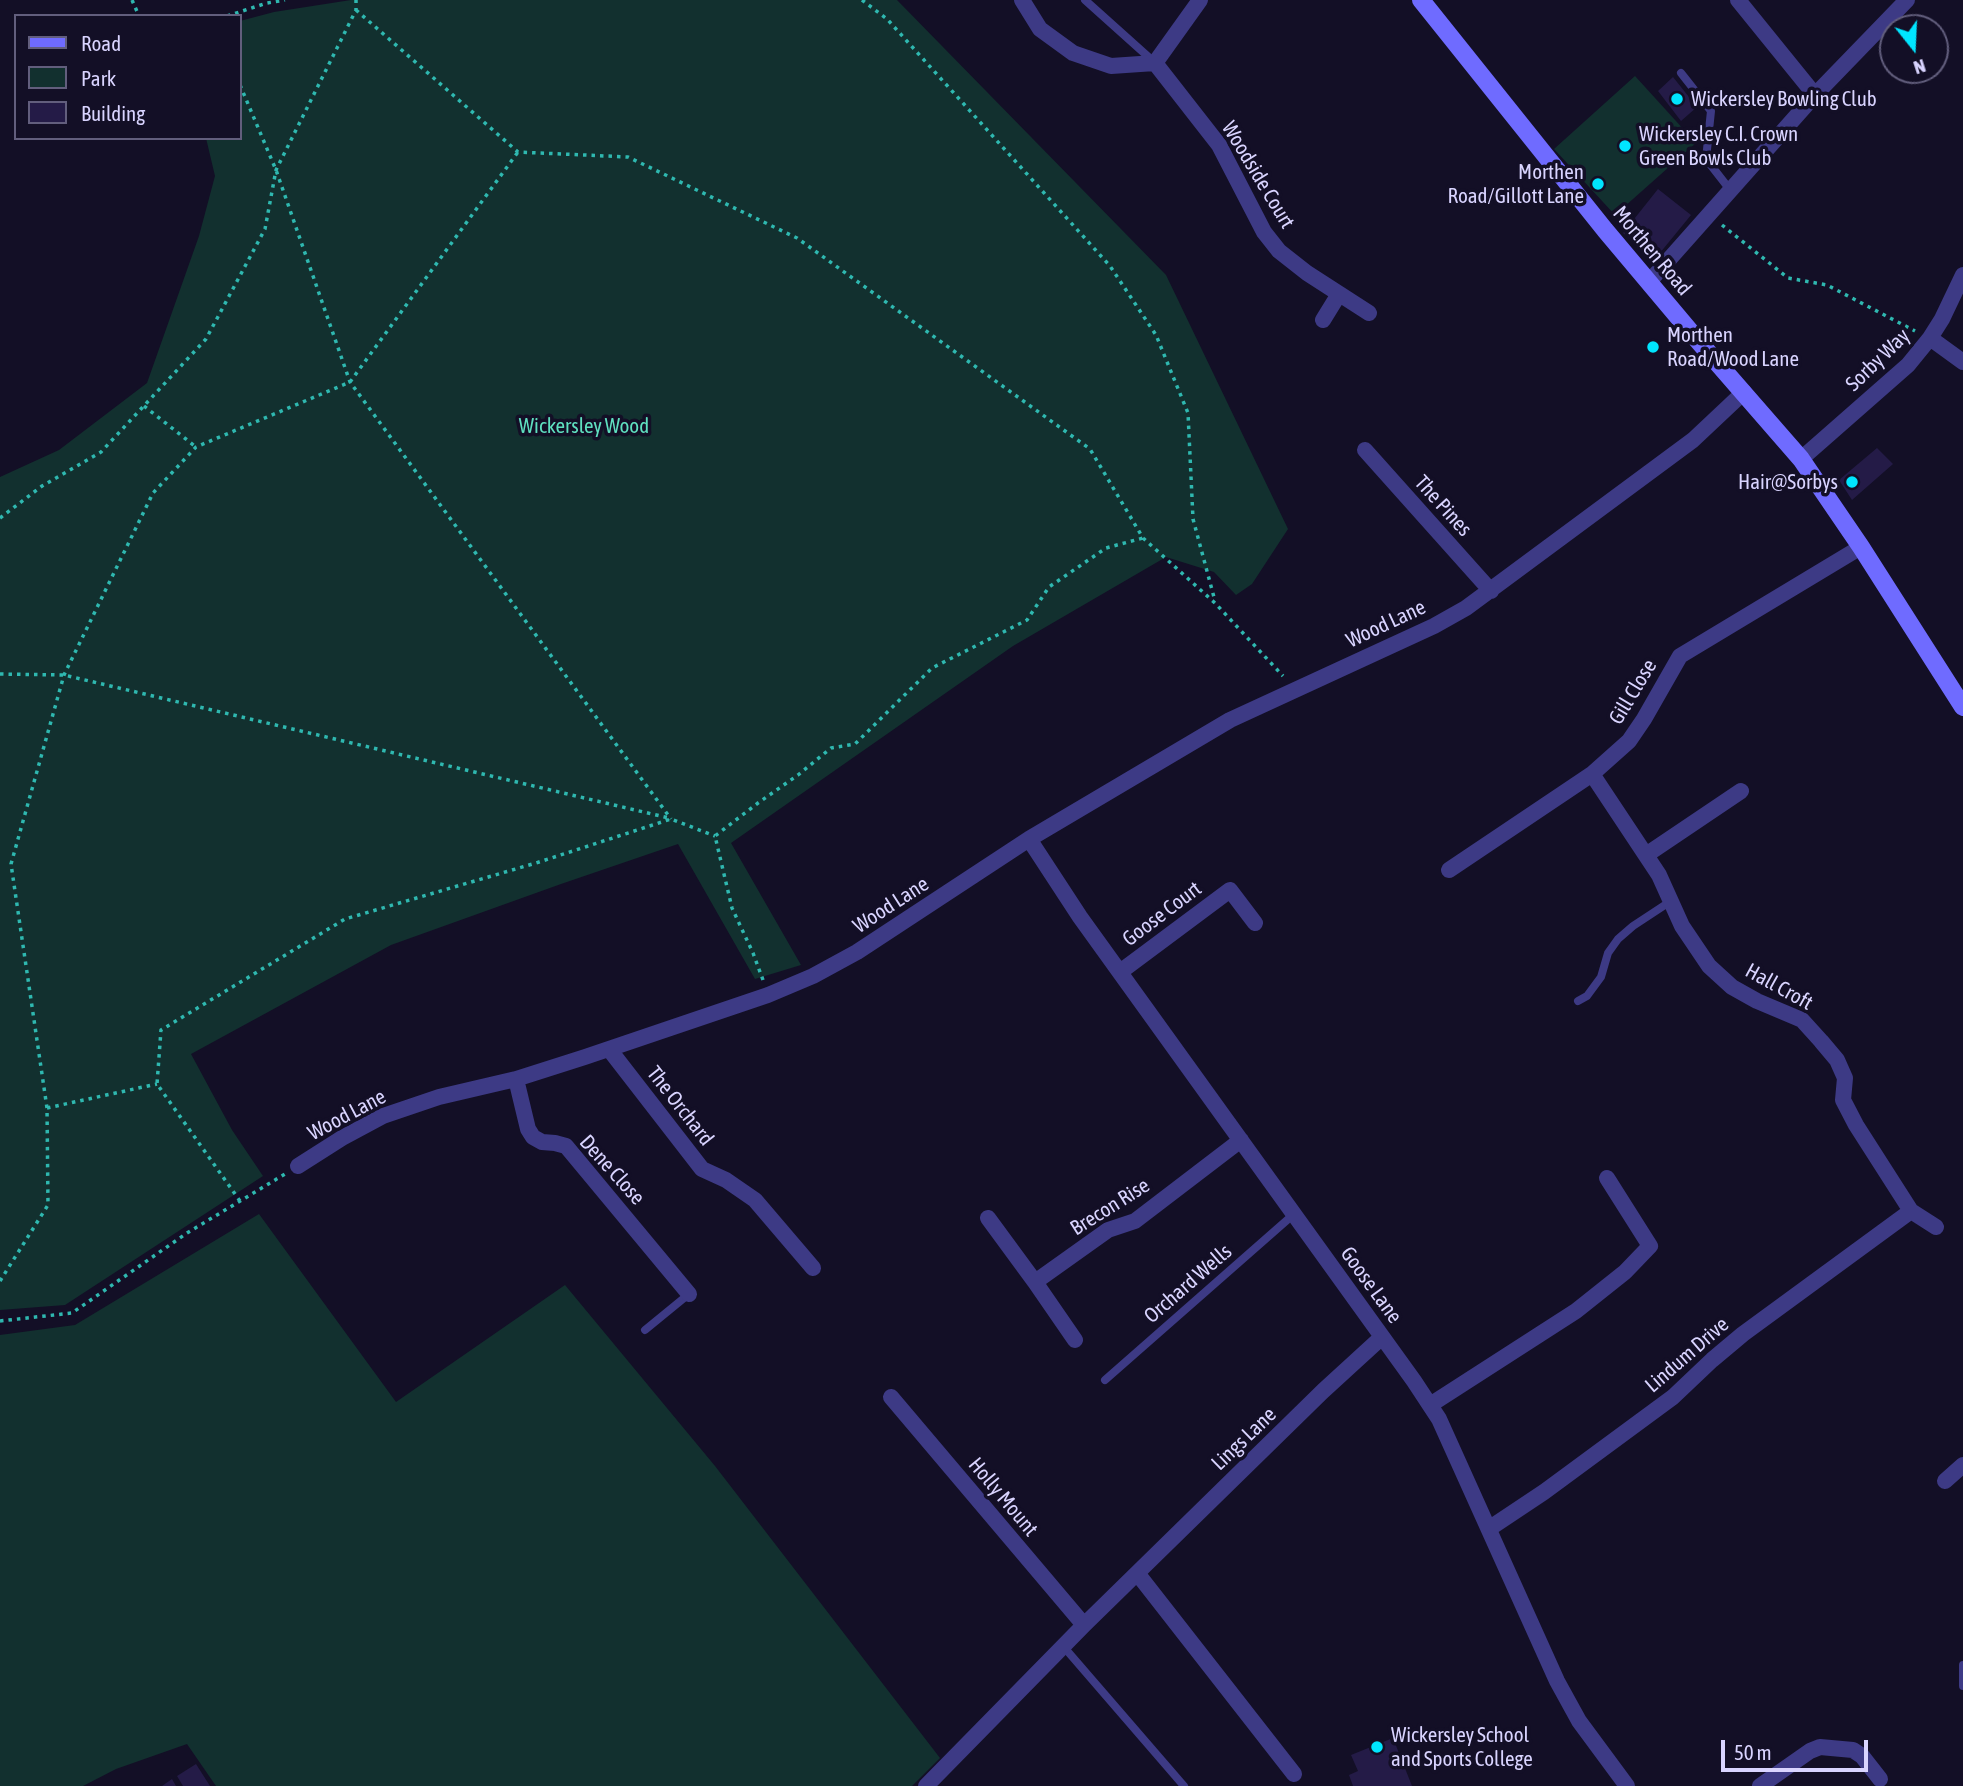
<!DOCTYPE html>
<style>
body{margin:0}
#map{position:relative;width:1963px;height:1786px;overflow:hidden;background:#130f26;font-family:"Asap Condensed",sans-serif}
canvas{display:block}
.legend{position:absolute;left:14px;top:14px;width:228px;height:126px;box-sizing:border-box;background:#130f26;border:2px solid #625e7d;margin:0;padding:9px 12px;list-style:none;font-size:21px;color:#d9d4ff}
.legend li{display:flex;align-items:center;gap:14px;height:35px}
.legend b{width:35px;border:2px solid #625e7d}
.north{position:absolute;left:1879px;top:14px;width:70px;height:70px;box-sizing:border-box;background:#130f26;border:2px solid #625e7d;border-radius:50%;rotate:162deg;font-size:19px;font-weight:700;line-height:28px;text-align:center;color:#d9d4ff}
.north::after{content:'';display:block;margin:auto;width:24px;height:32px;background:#00e5ff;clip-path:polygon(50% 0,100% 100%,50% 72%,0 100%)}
.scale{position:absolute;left:1721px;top:1740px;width:147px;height:32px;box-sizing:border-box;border:4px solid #d9d4ff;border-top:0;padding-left:9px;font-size:21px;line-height:24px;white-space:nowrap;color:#d9d4ff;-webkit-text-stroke:5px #130f26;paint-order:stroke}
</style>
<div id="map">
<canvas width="1963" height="1786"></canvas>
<ul class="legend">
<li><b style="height:9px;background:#6f6bff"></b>Road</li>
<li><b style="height:19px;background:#12302f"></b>Park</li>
<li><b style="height:19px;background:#241b47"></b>Building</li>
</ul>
<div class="north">N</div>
<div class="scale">50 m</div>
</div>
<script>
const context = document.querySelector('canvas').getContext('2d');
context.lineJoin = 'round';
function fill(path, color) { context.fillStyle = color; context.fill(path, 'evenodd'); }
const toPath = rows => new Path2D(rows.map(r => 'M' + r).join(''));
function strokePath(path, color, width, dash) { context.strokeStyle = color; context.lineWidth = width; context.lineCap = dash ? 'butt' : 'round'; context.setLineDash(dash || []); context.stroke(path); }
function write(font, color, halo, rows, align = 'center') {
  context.font = font + ' "Asap Condensed",sans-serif'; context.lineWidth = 7; context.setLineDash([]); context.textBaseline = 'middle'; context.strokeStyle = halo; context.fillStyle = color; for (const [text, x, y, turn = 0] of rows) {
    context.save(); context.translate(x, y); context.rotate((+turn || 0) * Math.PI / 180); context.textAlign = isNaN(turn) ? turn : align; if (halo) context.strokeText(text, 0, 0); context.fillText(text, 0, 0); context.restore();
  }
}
const green = toPath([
 [351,0,897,0,1166,275,1288,529,1252,584,1236,595,1214,572,1166,557,1013,646,731,843,801,965,755,979,678,844,561,884,391,945,191,1054,232,1130,263,1176,65,1305,0,1310,0,477,59,450,147,383,199,236,215,176,206,138,240,138,240,21,274,12],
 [1635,76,1696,143,1615,215,1554,149],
 [259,1214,396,1402,565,1285,715,1466,940,1758,912,1786,216,1786,187,1744,116,1769,83,1786,0,1786,0,1335,75,1325]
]);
const building = toPath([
 [1673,77,1697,107,1681,121,1658,91],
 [1658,189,1691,215,1655,259,1623,233],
 [1877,448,1893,464,1852,500,1839,480],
 [1393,1738,1412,1786,1353,1786,1349,1775,1358,1771,1351,1755],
 [196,1764,210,1786,183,1786,177,1776],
 [172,1779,176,1786,162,1786]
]);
const path = toPath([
 [132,0,139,16],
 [862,0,887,19,1110,266,1156,335,1188,413,1193,519,1215,601],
 [356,10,518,152,628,157,797,238,1090,449,1143,538,1215,603,1283,676],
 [227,16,267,3,285,0],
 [240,85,276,170,350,382,671,819],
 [1722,225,1788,278,1827,285,1915,331],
 [144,406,196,447],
 [0,518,42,486,101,452,206,339,265,229,276,170,356,10,356,0],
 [0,674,64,675,669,818],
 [763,980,753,953,732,908,715,836,758,803,798,775,831,748,855,744,932,668,1027,620,1049,587,1106,548,1143,538],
 [47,1108,157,1084],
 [240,1201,157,1084,161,1030,345,919,536,863,671,819,715,836],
 [0,1281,48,1205,47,1108,11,864,64,675,153,493,196,447,350,382,518,152],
 [0,1321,72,1313,187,1233,285,1174]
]);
const lane = toPath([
 [1085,0,1153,61],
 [1681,73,1711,111,1706,159,1731,191],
 [1578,1001,1587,996,1601,977,1608,953,1618,939,1633,926,1671,901],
 [645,1330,689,1294],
 [1105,1380,1294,1214],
 [1063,1646,1184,1786],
 [1963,1665,1963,1686]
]);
const street = toPath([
 [1022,0,1040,29,1073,53,1111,66,1155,63],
 [1200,0,1155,63,1219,145,1264,232,1279,251,1307,273,1369,313],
 [1738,0,1815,95],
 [1649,282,1815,95,1907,0],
 [1323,320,1339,294],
 [1930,338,1963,362],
 [1365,450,1491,591],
 [1801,459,1908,365,1930,338,1942,319,1963,275],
 [1592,774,1659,875,1682,926,1709,966,1732,987,1757,1001,1802,1020,1821,1041,1837,1060,1845,1078,1843,1100,1856,1125,1911,1211,1936,1227],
 [1029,839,1080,917,1414,1381,1439,1419,1557,1681,1579,1721,1627,1786],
 [1646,855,1741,791],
 [1449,870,1592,774,1629,741,1644,719,1680,656,1861,547],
 [1120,972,1230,890,1255,923],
 [609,1049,702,1169,726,1180,755,1200,813,1268],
 [516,1079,528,1129,533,1137,542,1142,555,1143,566,1146,689,1294],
 [298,1166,342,1138,383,1116,439,1097,516,1079,585,1057,768,995,813,976,857,952,1029,839,1230,720,1434,626,1466,608,1693,440,1744,392],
 [988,1218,1035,1282,1108,1230,1135,1221,1241,1140],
 [1035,1282,1075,1340],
 [891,1397,1084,1625],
 [1430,1405,1576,1311,1625,1272,1650,1246,1607,1178],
 [1945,1481,1963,1465],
 [1490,1528,1544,1492,1673,1397,1712,1360,1743,1334,1911,1211],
 [1137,1573,1294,1774],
 [926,1786,1084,1625,1323,1391,1382,1337],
 [1760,1786,1810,1751,1820,1747,1853,1750,1862,1756,1880,1779]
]);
const secondary = toPath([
 [1421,0,1605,230,1700,343,1801,459,1861,547,1963,707]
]);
const markers = [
 [1677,99,7,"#00e5ff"],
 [1625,146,7,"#00e5ff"],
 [1598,184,7,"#00e5ff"],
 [1653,347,7,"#00e5ff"],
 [1852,482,7,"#00e5ff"],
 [1377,1747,7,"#00e5ff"]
];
const poiNames = [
 ["Wickersley Bowling Club",1691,99],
 ["Wickersley C.I. Crown",1639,134],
 ["Green Bowls Club",1639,158],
 ["Morthen",1584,172,"right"],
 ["Road/Gillott Lane",1584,196,"right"],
 ["Morthen",1667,335],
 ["Road/Wood Lane",1667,359],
 ["Hair@Sorbys",1838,482,"right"],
 ["Wickersley School",1391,1735],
 ["and Sports College",1391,1759]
];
const streetNames = [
 ["Woodside Court",1258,175,59],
 ["Morthen Road",1652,251,50],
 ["Sorby Way",1878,360,-44],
 ["The Pines",1443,506,48],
 ["Wood Lane",1386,624,-25],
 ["Gill Close",1633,692,-59],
 ["Wood Lane",891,905,-33],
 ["Goose Court",1162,914,-37],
 ["Hall Croft",1779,987,29],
 ["The Orchard",680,1106,52],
 ["Wood Lane",347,1115,-28],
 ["Dene Close",612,1170,48],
 ["Brecon Rise",1110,1207,-32],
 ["Orchard Wells",1188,1284,-41],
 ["Goose Lane",1371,1285,54],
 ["Lindum Drive",1687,1355,-41],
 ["Lings Lane",1244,1439,-44],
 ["Holly Mount",1003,1497,50]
];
const parkNames = [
 ["Wickersley Wood",584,426]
];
fill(green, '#12302f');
fill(building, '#241b47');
strokePath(path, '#2fb8b0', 3.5, [3.5, 5]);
strokePath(lane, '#3d3a85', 8);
strokePath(street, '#3d3a85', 16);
strokePath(secondary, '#6f6bff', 18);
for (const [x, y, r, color] of markers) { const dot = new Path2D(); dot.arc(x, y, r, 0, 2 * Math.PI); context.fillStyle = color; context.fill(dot); strokePath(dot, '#130f26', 2.5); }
write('21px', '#d9d4ff', '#130f26', poiNames, 'left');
write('21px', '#d9d4ff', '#130f26', streetNames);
write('21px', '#5fe0c0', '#130f26', parkNames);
</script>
